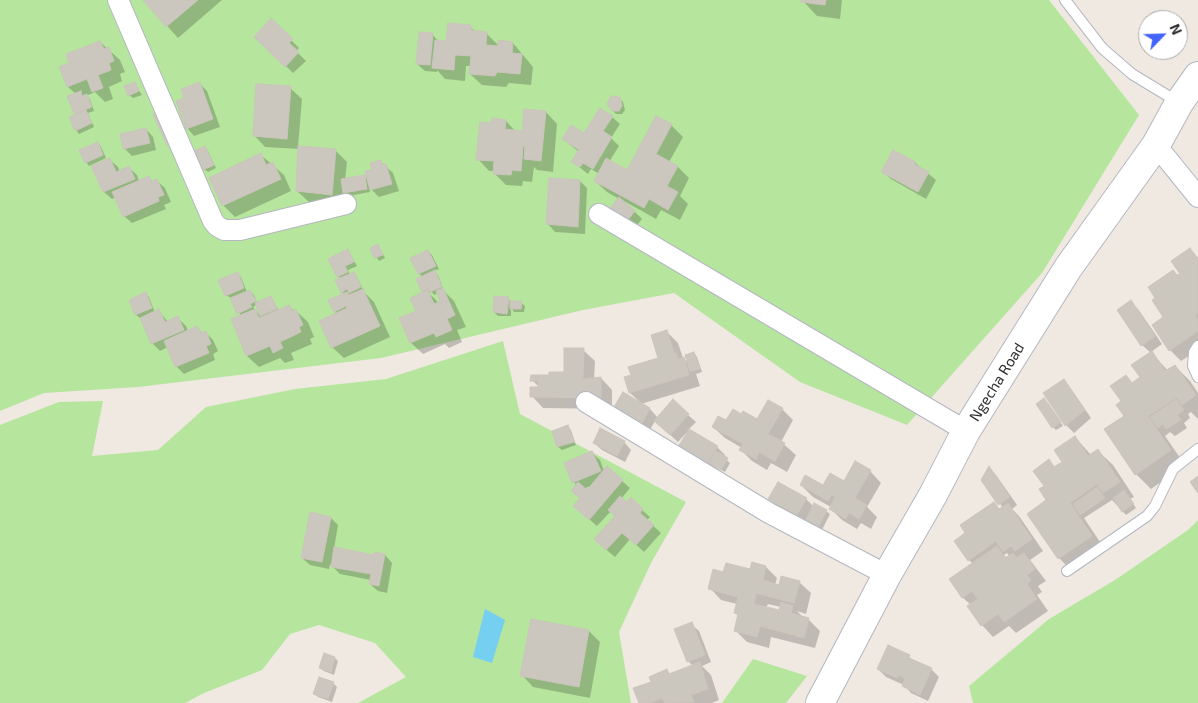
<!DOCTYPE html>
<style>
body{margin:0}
#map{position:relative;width:1198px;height:703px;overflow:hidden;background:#efe9e1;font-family:"Exo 2",sans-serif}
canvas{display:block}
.north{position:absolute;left:1138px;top:10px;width:50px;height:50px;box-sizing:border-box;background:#fff;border:1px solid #ababab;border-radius:50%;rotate:66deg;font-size:14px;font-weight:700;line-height:20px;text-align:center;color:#2e2e2e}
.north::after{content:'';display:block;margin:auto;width:18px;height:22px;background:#4264fb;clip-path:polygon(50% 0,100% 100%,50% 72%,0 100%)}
</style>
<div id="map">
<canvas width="1198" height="703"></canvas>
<div class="north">N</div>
</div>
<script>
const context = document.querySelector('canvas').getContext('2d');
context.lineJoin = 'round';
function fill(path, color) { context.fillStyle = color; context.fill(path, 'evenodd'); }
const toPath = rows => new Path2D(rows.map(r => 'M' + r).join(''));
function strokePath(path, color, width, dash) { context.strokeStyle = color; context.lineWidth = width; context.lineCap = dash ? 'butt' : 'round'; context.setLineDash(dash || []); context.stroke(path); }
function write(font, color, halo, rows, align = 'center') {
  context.font = font + ' "Exo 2",sans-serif'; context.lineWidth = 4.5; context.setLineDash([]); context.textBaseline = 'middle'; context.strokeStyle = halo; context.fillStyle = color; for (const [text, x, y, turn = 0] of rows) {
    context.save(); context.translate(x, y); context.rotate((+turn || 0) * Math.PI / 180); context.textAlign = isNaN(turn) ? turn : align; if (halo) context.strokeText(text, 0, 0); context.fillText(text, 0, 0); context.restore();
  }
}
const green = toPath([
 [0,0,1049,0,1139,115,1042,273,907,425,800,382,674,293,583,310,381,358,138,387,44,393,0,411],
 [503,341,520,414,686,502,651,563,619,632,631,703,358,703,406,677,375,643,319,625,290,634,262,670,204,693,185,703,0,703,0,425,59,402,103,401,92,456,158,450,206,407,295,389,386,379],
 [1198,520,1198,703,973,703,969,686,1049,619,1115,580,1188,530],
 [753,659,807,676,786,703,722,703]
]);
const water = toPath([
 [485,609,505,620,492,663,473,657]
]);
const shadow = toPath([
 [144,0,222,0,178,38],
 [802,0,842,0,840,19,817,16],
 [271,20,299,48,296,51,306,61,293,73,256,36],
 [470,27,476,32,486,33,499,46,513,43,533,67,531,85,509,83,506,87,482,85,470,74,471,66,466,66,465,81,445,79,437,70,437,72,425,71,417,64,432,34,439,42,447,43],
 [100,42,120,60,125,72,120,74,122,81,109,87,113,99,105,102,95,92,86,96,90,99,94,111,88,113,94,127,79,134,76,130,76,94,68,87,60,67,71,63],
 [134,83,142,95,133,98,129,95],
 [199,83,207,91,220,127,194,136,187,128,186,99],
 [290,88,302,99,298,147,335,150,347,162,345,180,364,176,369,180,373,171,381,162,393,173,399,191,379,197,369,187,370,192,348,196,344,192,343,206,309,202,297,191,299,149,265,147,254,135],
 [619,98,623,102,625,110,622,114,616,114,613,111],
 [546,112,557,124,553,172,537,170,534,167,532,182,523,181,522,186,506,185,494,173,494,171,489,171,478,159,492,124,506,121,516,132,523,132],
 [612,117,620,124,611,138,619,146,609,162,628,171,656,117,671,125,683,137,669,162,678,167,689,178,680,196,688,204,680,220,661,210,656,219,624,201,642,219,631,233,619,199,607,192,595,181,599,174,591,169,588,174,573,162,579,152,563,139,584,135],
 [146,129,153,137,156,150,132,156,124,148],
 [98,143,101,147,106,158,89,166,86,162],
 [205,147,208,151,216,168,208,172,204,169],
 [894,152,915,163,936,180,926,199,891,179,883,172],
 [261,155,284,175,291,191,235,217,223,205],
 [110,160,118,167,120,172,129,168,137,175,139,181,148,177,153,182,157,181,165,188,171,202,164,205,166,209,132,223,124,216,116,197,112,199,104,192,93,167],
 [580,181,587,188,585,234,555,232,548,224],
 [378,245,385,258,379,261,371,248],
 [1190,250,1198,258,1198,350,1181,361,1170,350,1165,318,1178,276,1181,274],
 [348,251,357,266,348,270,350,275,353,273,357,277,364,292,374,302,390,337,344,358,332,347,337,314,335,312,344,294,342,292,340,279,338,276],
 [428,251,432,255,439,269,434,271,438,275,444,291,454,301,466,327,457,330,462,342,449,348,445,344,423,354,411,343,401,318,418,311,425,293,423,291,422,277,419,273],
 [432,292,434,295,438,293,442,302,439,303,429,293],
 [237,274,241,277,247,292,250,291,254,295,257,303,271,297,279,311,289,306,294,311,296,311,308,322,314,337,310,339,312,344,291,353,294,360,285,363,280,358,259,367,247,356,232,320,241,316,231,298,226,295],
 [257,305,262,318,253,307],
 [145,294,149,297,155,313,159,311,168,322,178,318,186,326,188,331,197,327,203,334,206,333,213,340,218,351,213,354,215,360,184,374,176,366,168,347,160,351,152,343,141,317,140,318,136,315,130,300],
 [508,299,512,302,521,303,525,306,524,312,514,312,511,308,511,316,498,316,494,312],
 [1130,302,1138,309,1162,344,1151,352,1168,371,1175,366,1190,381,1198,393,1198,419,1191,412,1188,414,1190,418,1184,423,1187,428,1175,436,1170,432,1165,436,1185,465,1151,489,1136,474,1122,402,1126,377,1133,384,1141,378,1151,353,1142,345,1118,310],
 [667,332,678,343,683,358,689,364,694,353,697,357,702,372,696,374,700,386,641,404,650,409,658,418,688,415,696,422,688,430,717,447,725,455,723,457,730,463,725,472,717,468,715,471,687,454,687,432,678,442,655,421,647,435,620,420,641,403,630,393,626,378,633,376,659,359],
 [583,350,595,361,594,379,601,378,612,390,612,409,543,408,532,396,540,388,532,380,565,373],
 [1064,381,1071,389,1091,418,1074,433,1066,425],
 [1048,403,1063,426,1056,430,1053,427],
 [782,409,793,420,781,442,796,455,787,472,771,463,767,470,752,461,741,450,742,448,725,438,713,427,742,416,757,421],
 [568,427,571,430,576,445,562,450,558,447,553,432],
 [1075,437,1091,455,1098,451,1113,465,1134,497,1130,499,1136,508,1126,515,1112,500,1084,518,1106,551,1074,573,1059,558,1029,514,1048,500,1045,486,1049,461,1056,468,1064,462],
 [624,442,631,450,625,462,602,450,594,443],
 [592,453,600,460,604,471,622,481,630,488,621,499,627,504,642,510,650,517,647,520,661,533,644,552,630,539,615,557,603,547,616,516,611,511,597,526,582,513,581,498,577,486,574,482],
 [593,485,587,492,583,489],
 [989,468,996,475,1017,505,1012,509,1019,516,1043,551,1030,560,1046,581,1038,586,1042,592,1037,595,1048,611,1016,633,1009,626,993,637,982,625,971,605,962,597,973,564,969,560,967,534,994,503,1000,510,1003,508,983,480],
 [1007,553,1010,557,1007,558,1004,555],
 [870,471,881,483,867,507,877,517,871,529,861,523,857,529,842,520,830,508,831,507,813,497,801,485,824,487,844,483],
 [770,499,806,499,814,507,826,511,830,514,819,536,777,506],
 [331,518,338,525,334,549,375,556,385,555,392,563,387,593,378,591,370,584,371,580,340,574,330,564,329,569,310,565,302,558],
 [766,567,777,578,775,585,780,586,799,582,811,593,806,614,797,611,804,618,808,619,820,631,815,648,771,637,769,648,747,642,735,630,739,616,735,613,737,604,721,600,710,588,724,574,751,571],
 [768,604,781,607,780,611,766,608],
 [691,624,699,631,711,662,702,666,711,675,719,700,712,703,640,703,652,683,667,671,671,675,693,666,688,661],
 [589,631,600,642,590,698,533,687,522,675],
 [888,647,931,669,939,677,928,701,911,693,904,685,886,677,878,669],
 [335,658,338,661,334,675,324,671,320,668],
 [333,683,337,687,332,702,318,697,315,694]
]);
const building = toPath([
 [143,0,198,0,166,27,143,0],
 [801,0,826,0,825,5,801,2,801,0],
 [271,18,293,39,289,43,299,52,285,67,254,37,271,18],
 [448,23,471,25,471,30,487,32,486,45,498,46,498,40,513,42,512,53,522,54,520,74,497,72,495,76,469,74,471,56,455,55,454,70,432,68,435,40,446,41,448,23],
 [419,32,433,33,430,65,416,64,419,32],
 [100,41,104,49,109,47,114,61,109,63,111,70,98,75,103,88,92,92,87,79,67,87,59,67,69,63,66,54,100,41],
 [135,82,139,91,128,96,124,86,135,82],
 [200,82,213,119,186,129,176,101,184,98,181,89,200,82],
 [256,84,291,86,287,139,253,136,256,84],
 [81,91,82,96,87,94,92,107,74,114,67,96,81,91],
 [611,96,620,97,622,106,619,111,612,111,607,104,611,96],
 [600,108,613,116,603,131,612,137,593,169,583,163,580,167,571,162,579,150,562,139,571,125,584,133,600,108],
 [524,109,546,111,541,161,524,159,525,146,523,146,521,171,512,170,511,175,493,174,494,161,476,160,480,122,491,123,492,118,506,120,505,129,522,131,524,109],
 [86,110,92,123,75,131,69,117,86,110],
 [163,110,177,141,167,145,153,114,163,110],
 [656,116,672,124,656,154,678,166,667,186,678,192,668,210,649,199,644,208,594,181,606,158,627,170,656,116],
 [146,128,150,143,123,149,120,134,146,128],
 [98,142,103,155,85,163,79,150,98,142],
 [205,146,214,165,203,170,194,151,205,146],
 [298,146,336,149,332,195,296,191,298,146],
 [893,150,916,162,914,164,929,172,918,192,881,172,893,150],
 [261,153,266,165,273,162,281,179,222,206,209,178,261,153],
 [110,158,116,172,129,166,135,179,103,192,91,166,110,158],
 [381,160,382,165,386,164,392,184,370,190,365,171,372,170,370,163,381,160],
 [365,175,367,189,343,193,341,179,365,175],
 [149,176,151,182,157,179,164,195,158,197,159,201,123,217,112,192,149,176],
 [549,178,580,180,578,227,546,224,549,178],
 [619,197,635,211,623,226,606,213,619,197],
 [378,244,383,255,374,258,370,248,378,244],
 [1190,248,1198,259,1198,313,1195,315,1198,320,1198,331,1169,351,1152,325,1163,317,1152,300,1155,298,1148,287,1173,270,1177,275,1180,274,1171,261,1190,248],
 [348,249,354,262,345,266,348,272,337,277,328,259,348,249],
 [428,250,436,266,418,274,410,258,428,250],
 [435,270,442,287,430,292,428,289,422,292,416,279,435,270],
 [238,272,244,288,225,296,218,280,238,272],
 [354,272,361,287,349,293,347,289,341,293,335,280,354,272],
 [443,288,455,315,447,319,452,330,436,337,434,333,410,343,399,318,416,311,410,298,428,290,434,304,440,301,436,291,443,288],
 [363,289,380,326,331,348,319,321,347,308,346,306,334,312,328,300,347,292,349,295,363,289],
 [250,290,256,301,250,304,252,307,237,314,230,298,250,290],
 [146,292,152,308,135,315,129,300,146,292],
 [271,296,277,309,260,316,255,303,271,296],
 [494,296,509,297,507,314,493,312,494,296],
 [1131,300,1155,336,1141,346,1117,310,1131,300],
 [510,301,522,301,521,309,510,309,510,301],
 [289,305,292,311,296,309,303,325,299,327,301,332,280,342,283,348,273,353,270,346,246,356,231,319,255,309,259,318,289,305],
 [159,309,165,322,178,316,184,330,151,344,140,318,159,309],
 [197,326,201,333,206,331,211,344,206,346,209,353,175,367,164,341,197,326],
 [667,330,674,353,676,353,678,359,684,357,689,375,629,393,624,377,631,375,628,367,658,358,651,335,667,330],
 [564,348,584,348,583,379,601,377,601,398,530,397,530,387,538,387,538,381,530,381,531,375,549,375,549,372,564,372,564,348],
 [1152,351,1165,371,1175,365,1196,395,1182,405,1177,397,1148,416,1171,450,1135,475,1104,429,1124,416,1116,405,1121,401,1110,386,1126,375,1132,383,1140,377,1131,365,1152,351],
 [694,352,700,369,690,371,685,355,694,352],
 [1064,379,1085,410,1065,426,1043,393,1064,379],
 [623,392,650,408,639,429,611,412,623,392],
 [1044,398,1061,422,1052,428,1036,404,1044,398],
 [673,399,689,414,670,435,654,421,673,399],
 [1176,399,1184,410,1177,415,1181,420,1166,429,1163,424,1158,428,1150,417,1176,399],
 [768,400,783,408,768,434,785,443,775,461,759,452,756,459,739,450,743,444,712,427,718,416,726,420,733,409,741,414,743,411,757,419,768,400],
 [568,425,574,442,557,447,552,431,568,425],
 [600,428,625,441,617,456,593,443,600,428],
 [689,429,718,446,707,464,678,447,689,429],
 [1075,436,1088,456,1098,449,1120,482,1103,493,1097,484,1070,503,1092,536,1058,559,1027,514,1046,500,1039,489,1044,486,1033,471,1049,459,1054,467,1062,462,1054,450,1075,436],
 [592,451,601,471,572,483,564,463,592,451],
 [716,451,728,458,721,470,709,463,716,451],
 [855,461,871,470,855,498,867,505,859,519,849,513,846,519,829,509,835,497,832,495,828,501,800,485,805,475,823,485,830,473,844,481,855,461],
 [607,466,623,480,589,520,573,506,580,498,571,491,578,482,587,490,607,466],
 [989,466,1010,497,998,505,981,480,989,466],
 [1198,476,1198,493,1190,482,1198,476],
 [778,482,807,498,797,515,768,499,778,482],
 [1097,487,1105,498,1080,515,1073,504,1097,487],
 [1124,490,1134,504,1122,512,1113,498,1124,490],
 [620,496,627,502,631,497,643,509,640,513,654,525,636,545,622,533,606,550,594,539,615,516,608,510,620,496],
 [994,502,999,509,1008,503,1032,539,1015,551,1011,546,1003,552,996,541,968,561,954,541,965,533,960,525,994,502],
 [814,503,827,510,815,533,803,526,814,503],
 [310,512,331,517,322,562,301,558,310,512],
 [997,546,1005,558,1013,553,1016,558,1024,553,1035,569,1027,575,1031,580,1027,584,1037,599,1004,622,998,614,981,626,967,606,978,599,972,591,962,598,949,579,997,546],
 [334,547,374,555,375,552,385,554,379,586,369,584,371,574,331,567,334,547],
 [752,562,766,566,763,580,779,585,781,576,800,581,794,603,756,593,754,604,779,610,781,602,793,606,791,613,809,618,804,638,760,626,757,637,734,631,738,614,734,613,738,597,708,589,713,569,723,572,726,563,750,569,752,562],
 [531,619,589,630,579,687,520,676,531,619],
 [692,622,705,655,687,662,674,629,692,622],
 [888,645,910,655,909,658,932,668,920,695,902,686,905,678,898,675,897,678,877,669,888,645],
 [324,653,335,657,331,672,319,668,324,653],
 [700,662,708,689,691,695,694,702,665,703,662,698,650,703,639,703,633,688,651,682,649,677,667,669,669,674,700,662],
 [319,677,334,682,328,699,313,694,319,677]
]);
const lane = toPath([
 [1065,0,1102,48,1132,74,1178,102],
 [1198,346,1194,352,1193,366,1198,377],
 [1067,571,1147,516,1155,506,1173,469,1198,449]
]);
const street = toPath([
 [118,0,213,221,217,226,224,230,240,230,346,204],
 [1156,145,1198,197],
 [599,214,966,431],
 [586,402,769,513,887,575]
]);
const secondary = toPath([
 [820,703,887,575,933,495,966,431,1068,268,1156,145,1179,103,1198,76]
]);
const streetNames = [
 ["Ngecha Road",997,382,-58]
];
fill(green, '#b6e59e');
fill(water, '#75cff0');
fill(shadow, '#0003');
fill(building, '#cbc7bf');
strokePath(building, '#cbc5ba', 1);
strokePath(lane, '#b4b7c1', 12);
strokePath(street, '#b4b7c1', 22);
strokePath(secondary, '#b4b7c1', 30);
strokePath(lane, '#fff', 10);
strokePath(street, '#fff', 20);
strokePath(secondary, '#fff', 28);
write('15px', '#2e2e2e', '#fff', streetNames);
</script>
